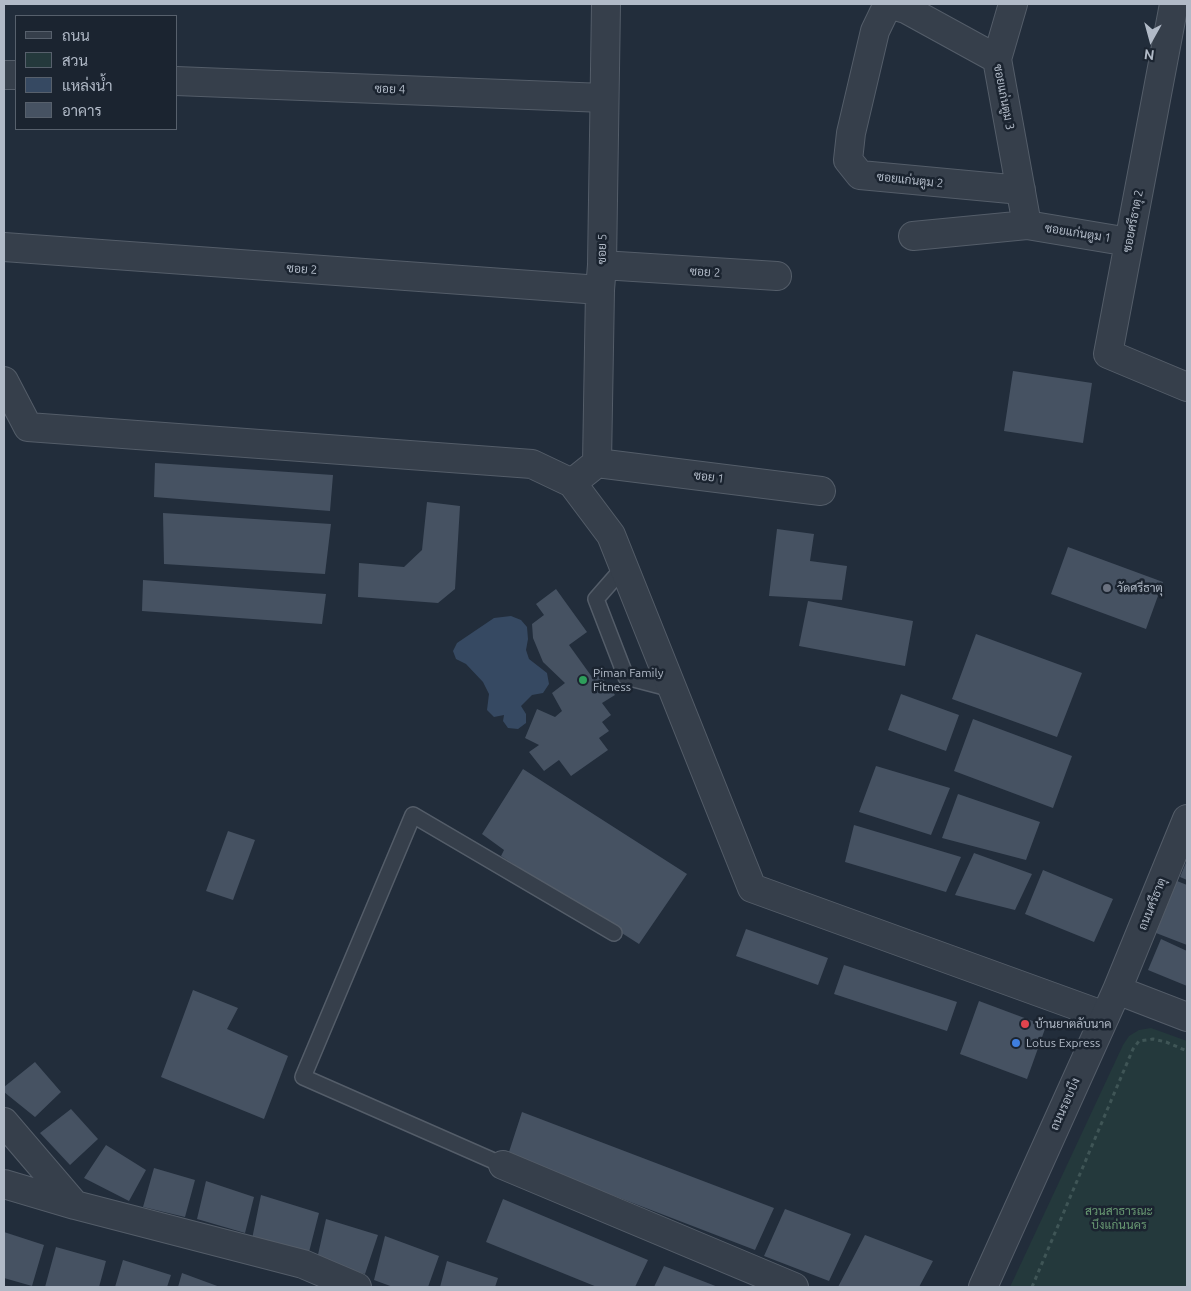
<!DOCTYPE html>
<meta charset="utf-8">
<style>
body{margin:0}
#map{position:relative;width:1191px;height:1291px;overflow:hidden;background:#222d3b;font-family:Ubuntu,Sarabun,sans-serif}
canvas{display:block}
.frame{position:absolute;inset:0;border:5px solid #b1bac7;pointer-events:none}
.legend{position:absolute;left:15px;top:15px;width:162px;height:115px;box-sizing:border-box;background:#1b2430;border:1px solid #57606c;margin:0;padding:6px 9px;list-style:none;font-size:15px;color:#b1bac7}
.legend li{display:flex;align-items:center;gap:10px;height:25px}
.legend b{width:25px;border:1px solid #57606c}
.north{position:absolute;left:1126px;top:15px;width:50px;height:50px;-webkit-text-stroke:4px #1b2430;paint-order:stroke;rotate:187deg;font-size:14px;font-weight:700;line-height:20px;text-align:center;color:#b1bac7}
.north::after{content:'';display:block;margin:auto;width:18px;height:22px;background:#b1bac7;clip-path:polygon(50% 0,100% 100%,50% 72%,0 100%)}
</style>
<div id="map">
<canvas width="1191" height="1291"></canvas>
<div class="frame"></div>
<ul class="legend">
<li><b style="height:6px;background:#363f4b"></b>ถนน</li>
<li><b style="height:14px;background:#24393c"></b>สวน</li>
<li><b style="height:14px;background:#364962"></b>แหล่งน้ำ</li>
<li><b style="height:14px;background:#465262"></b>อาคาร</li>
</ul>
<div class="north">N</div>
</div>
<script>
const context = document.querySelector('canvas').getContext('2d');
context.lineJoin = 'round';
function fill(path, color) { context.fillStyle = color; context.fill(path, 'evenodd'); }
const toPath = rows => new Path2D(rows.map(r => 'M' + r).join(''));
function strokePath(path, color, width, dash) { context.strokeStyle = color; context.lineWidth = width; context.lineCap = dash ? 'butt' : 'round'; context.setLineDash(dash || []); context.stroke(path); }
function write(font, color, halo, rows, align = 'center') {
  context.font = font + ' Ubuntu,Sarabun,sans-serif'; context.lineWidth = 5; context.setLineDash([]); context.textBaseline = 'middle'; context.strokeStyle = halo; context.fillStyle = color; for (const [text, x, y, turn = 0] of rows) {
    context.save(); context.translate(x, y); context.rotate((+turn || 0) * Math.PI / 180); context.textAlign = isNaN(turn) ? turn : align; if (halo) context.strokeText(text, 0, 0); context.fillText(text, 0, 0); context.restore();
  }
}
const green = toPath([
 [1151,1028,1187,1041,1187,1287,1010,1287,1123,1045,1129,1036,1139,1030]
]);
const water = toPath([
 [511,616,521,620,527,627,528,639,526,650,529,659,547,673,549,684,543,693,532,695,521,706,526,714,526,723,518,729,508,728,503,721,504,715,494,717,487,710,489,694,483,682,466,664,456,659,453,651,457,643,494,618]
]);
const building = toPath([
 [1013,371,1092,383,1083,443,1004,431],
 [155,463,333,475,330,511,154,497],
 [427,502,460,506,455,589,438,603,358,597,359,563,404,567,422,550],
 [163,513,331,524,325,574,164,564],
 [777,529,814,534,810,561,847,566,842,600,769,596],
 [1068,547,1163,582,1146,629,1051,594],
 [143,580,326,594,322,624,142,611],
 [556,589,587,632,569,645,592,677,598,672,615,695,602,703,611,715,602,722,609,731,599,738,608,750,571,776,559,760,544,771,529,752,539,745,525,738,537,709,555,717,562,711,552,693,565,683,543,662,533,638,532,624,544,615,536,604],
 [808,601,913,621,905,666,799,646],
 [976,634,1082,673,1057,737,952,699],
 [901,694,959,715,946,751,888,730],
 [973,719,1072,756,1053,808,954,771],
 [876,766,950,788,931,835,859,812],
 [523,769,687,874,639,944,501,856,504,850,482,834],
 [958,794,1040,822,1026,860,942,838],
 [854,825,961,857,946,892,845,862],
 [228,831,255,840,233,900,206,891],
 [974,853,1032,874,1015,910,955,895],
 [1187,860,1187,880,1180,877],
 [1043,870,1113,899,1094,942,1025,914],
 [1177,881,1187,885,1187,945,1156,933],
 [746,929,828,958,818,985,736,956],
 [1161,939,1187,951,1187,986,1148,970],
 [844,965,957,1002,947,1031,834,994],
 [193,990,238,1008,227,1029,288,1056,264,1119,161,1077],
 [979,1001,1046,1026,1027,1079,960,1054],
 [35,1062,61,1092,35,1117,4,1092,4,1087],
 [71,1109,98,1139,70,1165,40,1133],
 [522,1112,774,1208,755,1250,508,1155],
 [106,1145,146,1170,129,1201,84,1178],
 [154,1168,195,1180,185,1217,143,1207],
 [206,1181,254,1197,245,1233,197,1219],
 [261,1195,319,1213,308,1256,252,1239],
 [503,1199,648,1260,635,1287,597,1287,486,1242],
 [785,1209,851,1234,829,1281,764,1256],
 [326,1219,378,1235,365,1274,317,1259],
 [4,1232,44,1245,32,1286,4,1278],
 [865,1235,933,1261,919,1287,838,1287],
 [385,1236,439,1256,428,1287,393,1287,374,1280],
 [56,1247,106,1261,99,1287,45,1287],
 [123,1260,171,1275,167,1287,115,1287],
 [447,1261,498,1278,495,1287,440,1287],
 [664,1266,718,1287,654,1287],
 [182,1273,220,1287,178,1287]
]);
const path = toPath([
 [1032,1287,1133,1049,1139,1041,1153,1039,1166,1042,1187,1051]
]);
const service = toPath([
 [624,567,596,599,626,677,672,689],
 [503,1165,303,1077,413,815,614,933]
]);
const minor = toPath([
 [888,4,875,31,851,133,848,160,860,175,1021,190],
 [889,4,906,9,997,59,1027,225],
 [1174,4,1108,354,1187,387],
 [997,59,1013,4],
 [4,75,16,75],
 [176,81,604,98],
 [913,236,1027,225,1129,242],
 [4,247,600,290],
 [602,265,777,276],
 [4,381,28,427,532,464,572,483,611,535,752,888,1105,1016],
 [597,463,821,491],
 [572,483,597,463,600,290,602,265,606,4],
 [4,1122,75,1205],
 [503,1165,794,1287],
 [4,1184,75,1205,303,1264,357,1287]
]);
const tertiary = toPath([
 [1117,990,1187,1017],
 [983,1287,1117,990,1187,819]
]);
const markers = [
 [1107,588,5,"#6b7280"],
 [583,680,5,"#2e9e5b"],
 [1025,1024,5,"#e0444e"],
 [1016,1043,5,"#3f7fe0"]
];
const streetNames = [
 ["ซอย 4",390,89,2],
 ["ซอยแก่นตูม 3",1004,97,79],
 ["ซอยแก่นตูม 2",910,180,6],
 ["ซอยศรีธาตุ 2",1133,221,-79],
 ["ซอยแก่นตูม 1",1078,233,9],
 ["ซอย 5",602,249,-89],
 ["ซอย 2",302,269,4],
 ["ซอย 2",705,272,3],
 ["ซอย 1",709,477,7],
 ["ถนนศรีธาตุ",1152,904,-68],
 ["ถนนรอบบึง",1065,1104,-66]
];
const poiNames = [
 ["วัดศรีธาตุ",1117,588],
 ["Piman Family",593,673],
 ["Fitness",593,687],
 ["บ้านยาตลับนาค",1035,1024],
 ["Lotus Express",1026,1043]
];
const parkNames = [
 ["สวนสาธารณะ",1119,1211],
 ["บึงแก่นนคร",1119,1225]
];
fill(green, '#24393c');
fill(water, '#364962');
fill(building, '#465262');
strokePath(service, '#545d69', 18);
strokePath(minor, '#545d69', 30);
strokePath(tertiary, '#545d69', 30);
strokePath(path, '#3f5556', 3, [4, 4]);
strokePath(service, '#363f4b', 15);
strokePath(minor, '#363f4b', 28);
strokePath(tertiary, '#363f4b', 28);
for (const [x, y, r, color] of markers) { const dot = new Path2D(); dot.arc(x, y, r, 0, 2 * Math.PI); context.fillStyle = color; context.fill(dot); strokePath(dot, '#1b2430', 2); }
write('12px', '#b1bac7', '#1b2430', streetNames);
write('12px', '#b1bac7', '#1b2430', poiNames, 'left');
write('12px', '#689872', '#1b2430', parkNames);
</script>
